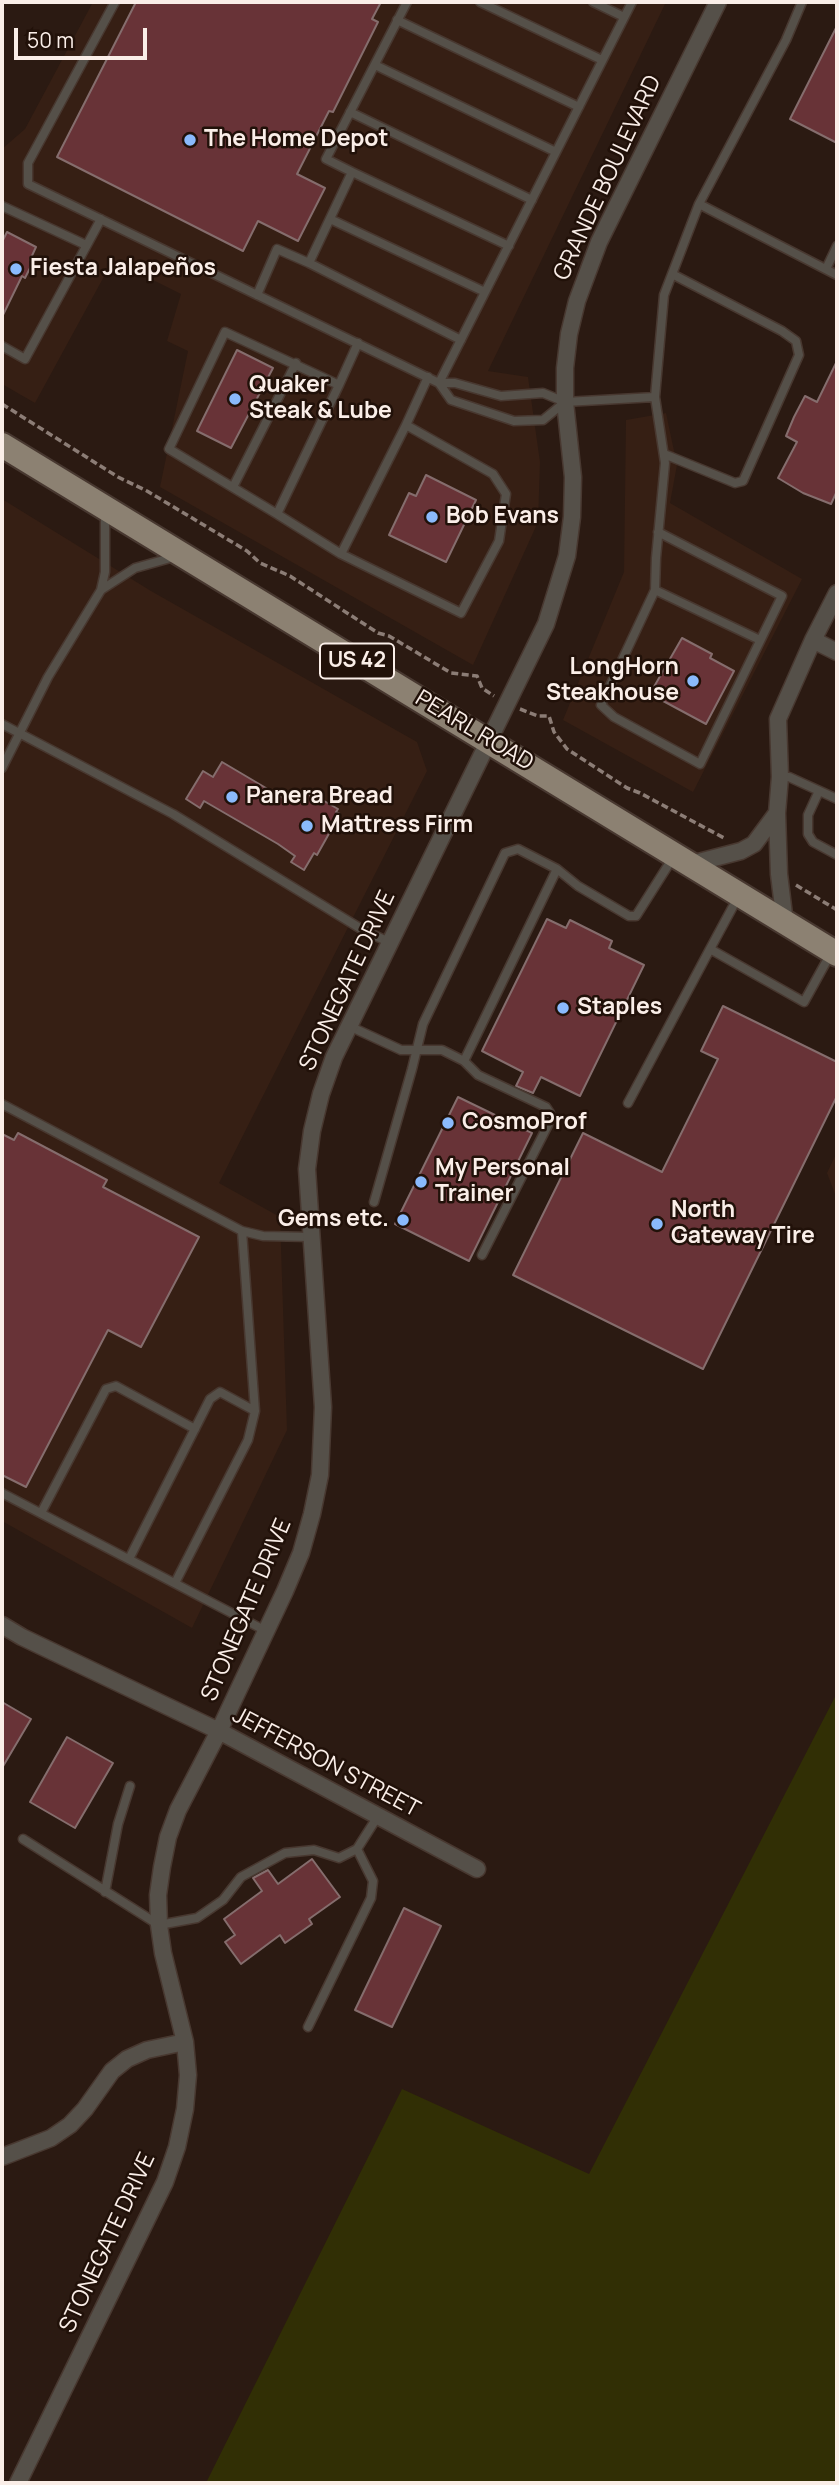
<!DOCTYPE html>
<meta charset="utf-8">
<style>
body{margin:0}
#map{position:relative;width:839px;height:2485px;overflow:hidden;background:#2b1a12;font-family:Manrope,sans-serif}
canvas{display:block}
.frame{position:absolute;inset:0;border:4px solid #faeee8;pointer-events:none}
.scale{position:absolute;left:14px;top:28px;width:133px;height:32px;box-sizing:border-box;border:4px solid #faeee8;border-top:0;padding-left:9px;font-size:21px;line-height:24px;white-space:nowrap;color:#faeee8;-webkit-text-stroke:5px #211109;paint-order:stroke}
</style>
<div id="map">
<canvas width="839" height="2485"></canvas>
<div class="frame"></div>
<div class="scale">50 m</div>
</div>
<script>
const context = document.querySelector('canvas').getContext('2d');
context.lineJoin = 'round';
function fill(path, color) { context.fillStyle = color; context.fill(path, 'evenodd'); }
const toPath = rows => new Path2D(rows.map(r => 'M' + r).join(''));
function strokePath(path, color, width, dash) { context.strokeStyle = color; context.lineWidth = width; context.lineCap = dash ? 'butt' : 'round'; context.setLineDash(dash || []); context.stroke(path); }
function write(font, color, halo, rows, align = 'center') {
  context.font = font + ' Manrope,sans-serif'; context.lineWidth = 5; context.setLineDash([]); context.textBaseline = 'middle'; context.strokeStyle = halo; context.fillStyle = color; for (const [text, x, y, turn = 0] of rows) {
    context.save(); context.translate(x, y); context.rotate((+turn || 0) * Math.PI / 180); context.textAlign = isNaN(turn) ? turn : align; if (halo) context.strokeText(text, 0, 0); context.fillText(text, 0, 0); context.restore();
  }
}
const built = toPath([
 [93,2,666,2,488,371,528,377,540,462,538,522,473,665,160,487,188,351,167,341,181,294,113,260,35,403,2,384,2,149,25,129],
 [666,413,677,465,670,503,802,579,693,792,563,720,624,572,626,420],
 [2,499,151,591,417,742,427,771,219,1183,280,1217,287,1430,192,1628,2,1521],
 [837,1152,837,1199,827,1173]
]);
const green = toPath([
 [837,1693,837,2483,206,2483,402,2089,589,2174]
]);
const building = toPath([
 [136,2,381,2,372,19,378,22,333,112,329,111,297,174,325,188,298,241,258,221,243,251,57,157,136,2],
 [837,26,837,143,790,119,837,26],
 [7,232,36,247,30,260,33,262,25,278,22,276,2,317,2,242,7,232],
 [237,350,273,368,231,448,197,431,237,350],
 [837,361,837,491,831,504,803,493,778,478,797,442,786,436,794,417,805,396,817,402,837,361],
 [426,475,476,500,446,562,389,535,409,493,416,496,426,475],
 [682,638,712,654,710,658,734,671,706,724,652,695,651,692,682,638],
 [222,762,293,804,298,795,304,799,307,794,311,796,312,794,338,809,336,812,340,814,317,855,314,853,304,870,291,862,295,856,278,844,204,801,200,808,186,799,203,771,213,777,222,762],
 [547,919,566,928,570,920,612,941,609,948,644,965,580,1096,541,1077,533,1093,516,1086,523,1072,482,1051,547,919],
 [723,1006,837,1062,837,1096,703,1369,513,1275,583,1133,662,1172,718,1059,701,1051,723,1006],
 [458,1097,532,1133,469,1261,395,1224,458,1097],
 [18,1133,107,1180,103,1187,199,1237,141,1347,108,1330,26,1487,2,1475,2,1134,14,1140,18,1133],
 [2,1702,31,1719,2,1768,2,1702],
 [67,1737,113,1763,75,1828,30,1802,67,1737],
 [312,1859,340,1897,309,1919,312,1924,285,1943,280,1935,241,1964,225,1942,235,1935,224,1919,262,1891,253,1878,268,1870,278,1884,312,1859],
 [404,1908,441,1926,392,2027,355,2010,404,1908]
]);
const path = toPath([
 [2,404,118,477,147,491,247,551,260,563,290,576,378,633,389,636,451,673,477,676,482,688,494,696],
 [520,709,538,716,549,716,554,732,567,749,627,788,640,793,726,839],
 [796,885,837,910]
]);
const lane = toPath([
 [115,2,28,163,28,184,439,383,632,2],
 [480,2,602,60],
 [593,2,624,17],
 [802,2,786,40,699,204,837,275],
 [397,20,579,107],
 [375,65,556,152],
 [350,112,532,200],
 [352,172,509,246],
 [2,206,86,245],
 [330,219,485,292],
 [309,263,461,340],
 [826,269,837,246],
 [257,295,277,249,309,263,352,172,326,159,407,2],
 [2,346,25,359,101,219],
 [439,383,455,383,501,396,543,393,565,402,655,397],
 [439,383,451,400,514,421,543,420,565,402],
 [339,385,277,514,169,449,225,332,339,385,358,343],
 [664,454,735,483,743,481,799,355,796,341,782,331,672,274],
 [233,487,296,363],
 [277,514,341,554,461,613,499,541,506,494,493,474,406,425,428,377],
 [658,532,782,596,700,764,614,717,601,705,655,590,656,558,665,463,655,397,664,295,699,204],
 [341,554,406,425],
 [101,590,135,568,174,557],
 [655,590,760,640],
 [2,724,173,814,363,930,391,943],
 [2,768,48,677,101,590,105,572,105,514],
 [780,777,789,777,837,799],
 [819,791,808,815,808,834,813,842,837,855],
 [737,899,710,949,804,1002,831,953],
 [349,1026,401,1050,442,1050,464,1061,478,1075,546,1107,550,1113,548,1125,482,1255],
 [464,1061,557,869],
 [628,1103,710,949],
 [2,1104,242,1231,263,1236,311,1237],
 [374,1202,412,1069,423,1024,505,853,518,849,557,869,578,886,629,916,636,916,674,856],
 [2,1493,266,1631],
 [41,1513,106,1389,116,1386,195,1429],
 [129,1559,210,1399,220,1392,255,1411],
 [175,1583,248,1440,255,1411,242,1231],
 [23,1839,159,1925,197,1918,223,1900,241,1877,285,1853,314,1850,339,1858,357,1849,378,1816],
 [105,1892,118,1824,130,1786],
 [308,2027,371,1898,373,1881,357,1849]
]);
const street = toPath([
 [813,640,837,652],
 [691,864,741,851,754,844,777,813],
 [785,923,779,874,777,813,780,777,778,719,813,640,837,593],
 [2,1625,22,1637,219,1731,477,1869],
 [2,2157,51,2138,70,2125,85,2109,112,2071,127,2059,147,2050,185,2042],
 [18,2483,165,2182,177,2147,185,2109,188,2075,185,2042,163,1953,159,1925,158,1895,162,1867,168,1837,178,1810,219,1731,285,1591,301,1553,312,1514,320,1475,323,1407,307,1169,312,1131,321,1094,334,1057,546,624,567,556,572,517,573,477,565,402,565,368,569,334,577,301,599,242,718,2]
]);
const primary = toPath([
 [2,445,837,954]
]);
const markers = [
 [190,140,7,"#8abafc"],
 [16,269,7,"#8abafc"],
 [235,399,7,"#8abafc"],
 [432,517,7,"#8abafc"],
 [693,681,7,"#8abafc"],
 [232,797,7,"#8abafc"],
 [307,826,7,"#8abafc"],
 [563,1008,7,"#8abafc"],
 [448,1123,7,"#8abafc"],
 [421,1182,7,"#8abafc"],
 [403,1220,7,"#8abafc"],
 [657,1224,7,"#8abafc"]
];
const shields = [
 [357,661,74]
];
const shieldNames = [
 ["US 42",357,661]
];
const poiNames = [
 ["The Home Depot",204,140],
 ["Fiesta Jalapeños",30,269],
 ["Quaker",249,386],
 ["Steak & Lube",249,412],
 ["Bob Evans",446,517],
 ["LongHorn",679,668,"right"],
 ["Steakhouse",679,694,"right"],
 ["Panera Bread",246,797],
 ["Mattress Firm",321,826],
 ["Staples",577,1008],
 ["CosmoProf",462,1123],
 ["My Personal",435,1169],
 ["Trainer",435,1195],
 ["North",671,1211],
 ["Gateway Tire",671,1237],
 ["Gems etc.",389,1220,"right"]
];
const streetNames = [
 ["GRANDE BOULEVARD",608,178,-65],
 ["PEARL ROAD",474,731,31],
 ["STONEGATE DRIVE",348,981,-65],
 ["STONEGATE DRIVE",247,1610,-67],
 ["JEFFERSON STREET",326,1763,28],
 ["STONEGATE DRIVE",108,2243,-65]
];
fill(built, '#361f14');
fill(green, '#312f05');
fill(building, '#683337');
strokePath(building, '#856d6d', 2);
strokePath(lane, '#483830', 11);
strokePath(street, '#483830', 19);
strokePath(primary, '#483830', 28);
strokePath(path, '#8c7d76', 3.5, [7, 3.5]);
strokePath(lane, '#555049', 8);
strokePath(street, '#555049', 16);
strokePath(primary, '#8c8172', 24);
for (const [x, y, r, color] of markers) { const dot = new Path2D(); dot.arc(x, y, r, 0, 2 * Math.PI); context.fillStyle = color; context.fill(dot); strokePath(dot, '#211109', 2.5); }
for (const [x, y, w] of shields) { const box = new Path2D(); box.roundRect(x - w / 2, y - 17.5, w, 35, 5); context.fillStyle = '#211109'; context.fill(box); strokePath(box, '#faeee8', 2); }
write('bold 21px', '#faeee8', null, shieldNames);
write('bold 23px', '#faeee8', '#211109', poiNames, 'left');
write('23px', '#faeee8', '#211109', streetNames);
</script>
